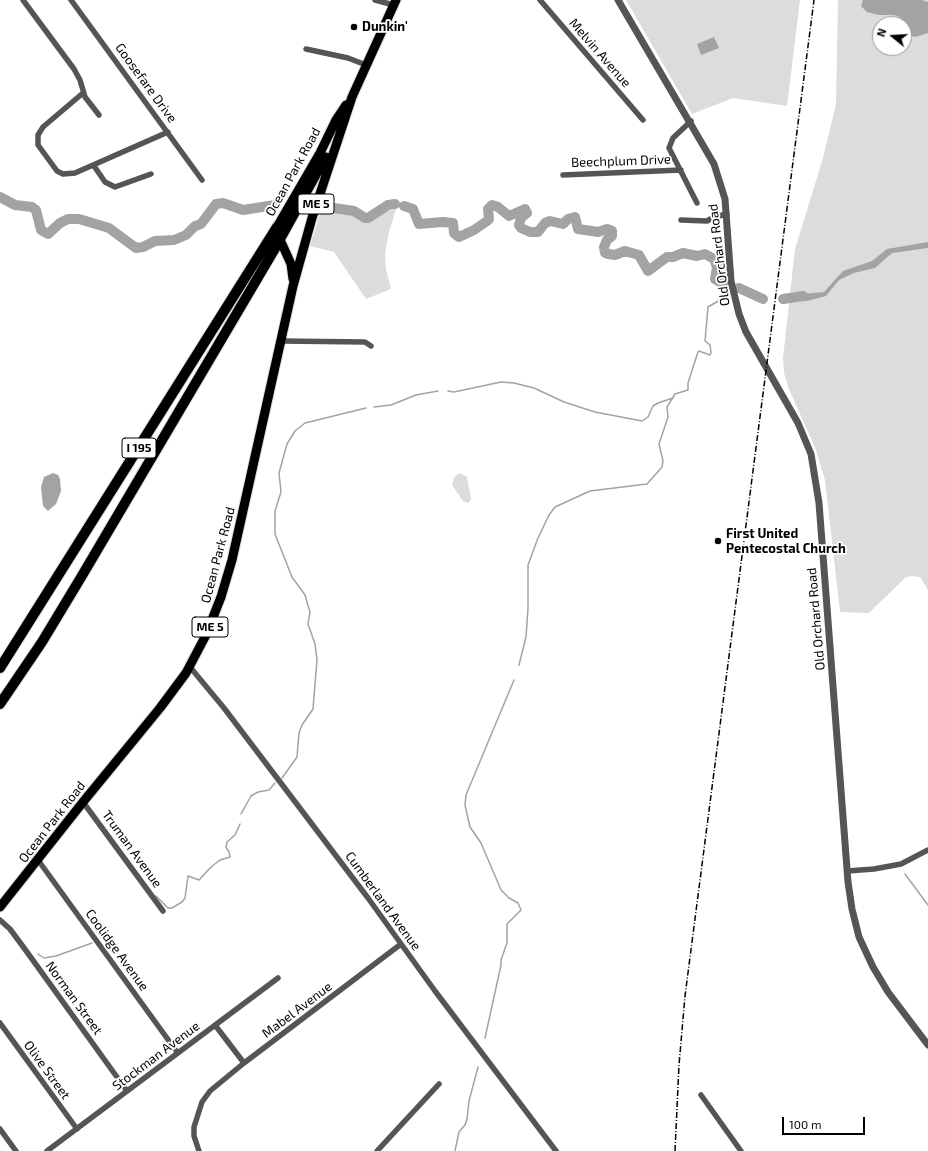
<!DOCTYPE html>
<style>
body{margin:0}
#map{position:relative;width:928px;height:1151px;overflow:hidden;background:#fff;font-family:"Exo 2",sans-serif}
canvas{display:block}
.north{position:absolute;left:872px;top:16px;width:40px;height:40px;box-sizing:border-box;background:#fff;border:1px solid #999;border-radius:50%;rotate:288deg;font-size:11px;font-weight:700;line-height:16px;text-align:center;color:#000}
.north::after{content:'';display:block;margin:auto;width:14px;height:18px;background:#000;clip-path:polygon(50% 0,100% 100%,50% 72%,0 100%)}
.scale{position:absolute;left:782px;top:1117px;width:83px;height:18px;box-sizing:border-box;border:2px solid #000;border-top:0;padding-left:5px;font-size:12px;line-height:14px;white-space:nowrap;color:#000;-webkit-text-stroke:3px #fff;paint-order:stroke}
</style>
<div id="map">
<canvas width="928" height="1151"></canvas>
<div class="north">N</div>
<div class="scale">100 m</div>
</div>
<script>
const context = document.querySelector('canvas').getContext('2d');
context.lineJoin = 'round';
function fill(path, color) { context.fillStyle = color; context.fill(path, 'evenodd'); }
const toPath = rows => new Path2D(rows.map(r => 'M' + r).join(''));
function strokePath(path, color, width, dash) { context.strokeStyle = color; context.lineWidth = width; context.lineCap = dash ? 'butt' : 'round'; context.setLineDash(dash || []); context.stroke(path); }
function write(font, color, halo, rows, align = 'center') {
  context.font = font + ' "Exo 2",sans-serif'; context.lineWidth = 3.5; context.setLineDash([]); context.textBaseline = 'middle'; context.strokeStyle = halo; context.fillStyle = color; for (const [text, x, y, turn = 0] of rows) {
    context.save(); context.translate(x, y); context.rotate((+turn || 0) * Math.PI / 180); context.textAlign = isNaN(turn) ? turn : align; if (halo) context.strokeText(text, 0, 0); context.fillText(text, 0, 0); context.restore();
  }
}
const green = toPath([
 [626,0,800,0,787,106,733,98,692,114],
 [838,0,928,0,928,590,920,577,911,576,905,578,869,613,840,612,825,480,816,450,789,389,784,373,783,358,795,249,823,158,836,104],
 [880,24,904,24,904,48,880,48],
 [396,209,388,236,385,255,386,270,391,289,366,299,334,252,310,246,321,210,353,215,366,223,370,222,382,213],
 [460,473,467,477,471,499,469,503,463,501,452,485,454,477]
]);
const water = toPath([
 [863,0,922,0,928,2,928,33,915,37,905,34,904,24,902,24,900,17,894,15,879,15,867,12,861,6],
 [714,37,719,48,701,55,697,44],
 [928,242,928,248,892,253,875,268,854,273,839,280,826,296,807,301,789,300,790,295,824,292,843,271,872,261,887,249],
 [53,473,58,475,60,479,61,491,56,504,48,511,43,506,41,487,44,477]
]);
const stream = toPath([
 [448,391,454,392,501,382,514,383,534,388,564,402,595,412,642,421,648,417,653,406,658,403,673,398],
 [374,407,391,405,416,395,438,391],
 [519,665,526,637,528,608,528,565,538,538,549,515,555,507,590,491,647,484,662,467,663,461,659,444,668,417,667,407,675,394,688,390,688,383,698,352,699,351,710,355,711,353,710,345,705,341,708,307,720,300,723,291,722,284],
 [282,778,297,757,299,733,302,725,313,709,317,660,315,644,308,624,310,612,305,595,292,577,275,534,275,511,281,492,279,473,287,444,295,431,305,423,366,408],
 [241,814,251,796,258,792,269,790,275,783],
 [905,874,928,905],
 [156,896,168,908,172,908,182,902,185,898,188,876,199,880,211,867,220,860,230,857,229,852,226,847,227,842,235,835,240,824],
 [101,937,105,934],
 [38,954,44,958,56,956,92,943],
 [485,1038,501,965,501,960,507,943,507,924,521,910,518,903,509,898,501,890,481,843,470,827,465,805,466,795,514,680],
 [455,1151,459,1132,465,1125,467,1119,469,1101,478,1067]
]);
const river = toPath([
 [0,197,15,205,32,207,36,210,41,230,48,234,60,223,68,219,79,219,109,228,136,248,143,247,155,241,174,240,186,235,195,226,201,224,216,204,223,203,243,210,275,205],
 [404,206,413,209,419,224,443,222,453,223,454,233,459,237,474,230,487,221,489,219,488,209,492,205,498,207,509,216,525,209,527,213,521,218,519,225,521,228,530,232,538,232,545,223,550,221,563,224,568,219,575,217,578,229,598,232,607,229,612,231,612,236,607,240,604,247,605,253,608,254,615,255,625,251,639,255,648,271,667,257,673,257,683,253,697,256,705,254,714,259,717,267,715,279,726,286],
 [327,207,354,211,365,218,368,218,388,205,395,204],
 [739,288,763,299],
 [783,299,803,296]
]);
const minor = toPath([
 [23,0,74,69,80,80,85,97,99,115],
 [71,0,202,180],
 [375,0,394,5],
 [540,0,643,120],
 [306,49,348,58,366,65],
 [83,93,43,127,38,135,38,145,57,171,63,174,75,173,168,132],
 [691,121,673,138,669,148,697,203],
 [94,166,105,182,115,187,151,174],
 [563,175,681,170],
 [681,220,707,221,714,217,727,214],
 [281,341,365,342,371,346],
 [190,667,224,708,368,898,435,991,556,1151],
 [83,802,163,911],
 [38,860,177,1052],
 [847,871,874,869,901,864,928,850],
 [0,920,10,929,27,952,127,1091],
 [0,1023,77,1129],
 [215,1025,244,1063,401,944],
 [701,1095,741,1151],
 [0,1129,16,1151],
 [47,1151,278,978],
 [199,1151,194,1136,194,1127,202,1102,210,1091,244,1063],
 [377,1151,439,1084]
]);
const tertiary = toPath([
 [618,0,714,164,725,199,731,281,739,314,746,332,798,423,811,454,819,503,848,882,852,909,859,937,873,967,888,992,928,1045]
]);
const primary = toPath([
 [280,240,326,157],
 [293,279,291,264,277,233,277,227,320,153,336,120,346,105],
 [0,907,83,802,160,708,186,673,206,635,221,597,232,560,293,286,312,218,352,97,396,0]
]);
const motorway = toPath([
 [0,668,277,227],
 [0,704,42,642,83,574,280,240]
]);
const rail = toPath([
 [675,1151,679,1065,685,996,814,0]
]);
const markers = [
 [354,27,4,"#000"],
 [718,541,4,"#000"]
];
const shields = [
 [316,204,36],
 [139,448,34],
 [210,627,36]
];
const shieldNames = [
 ["ME 5",316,204],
 ["I 195",139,448],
 ["ME 5",210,627]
];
const poiNames = [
 ["Dunkin'",362,27],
 ["First United",726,534],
 ["Pentecostal Church",726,549]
];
const streetNames = [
 ["Melvin Avenue",600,53,49],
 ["Goosefare Drive",146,83,54],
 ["Beechplum Drive",621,161,-2],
 ["Ocean Park Road",293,172,-61],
 ["Old Orchard Road",719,255,-97],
 ["Ocean Park Road",218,555,-75],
 ["Old Orchard Road",816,619,-95],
 ["Ocean Park Road",52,822,-52],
 ["Truman Avenue",132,849,54],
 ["Cumberland Avenue",383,901,54],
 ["Coolidge Avenue",117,950,54],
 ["Norman Street",74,998,54],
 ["Mabel Avenue",297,1010,-37],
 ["Stockman Avenue",156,1056,-37],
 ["Olive Street",47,1070,54]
];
fill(green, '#dcdcdc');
fill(water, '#a3a3a3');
strokePath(stream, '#a3a3a3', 1.5);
strokePath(river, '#a3a3a3', 10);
strokePath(primary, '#dbdbdb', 11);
strokePath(motorway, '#dbdbdb', 12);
strokePath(minor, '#555', 5.5);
strokePath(tertiary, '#555', 7);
strokePath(primary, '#000', 9);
strokePath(motorway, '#000', 10);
strokePath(rail, '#000', 1.5, [6, 2, 1, 2]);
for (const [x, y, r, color] of markers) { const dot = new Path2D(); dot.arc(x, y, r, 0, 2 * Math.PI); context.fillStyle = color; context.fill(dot); strokePath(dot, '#fff', 1.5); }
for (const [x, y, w] of shields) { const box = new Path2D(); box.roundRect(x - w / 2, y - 10, w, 20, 3); context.fillStyle = '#fff'; context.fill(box); strokePath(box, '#000', 1); }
write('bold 12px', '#000', null, shieldNames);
write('bold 13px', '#000', '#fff', poiNames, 'left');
write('13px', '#000', '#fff', streetNames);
</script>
